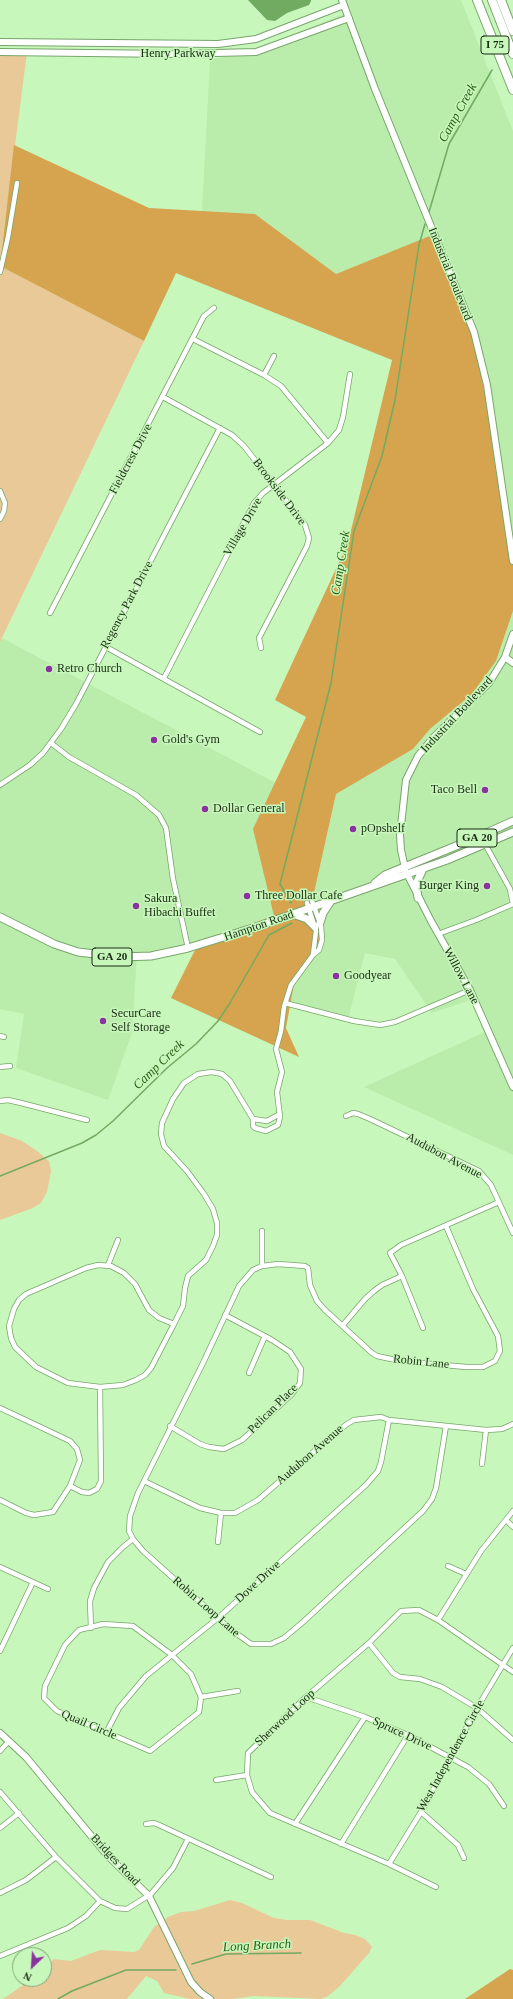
<!DOCTYPE html>
<style>
body{margin:0}
#map{position:relative;width:513px;height:1999px;overflow:hidden;background:#c8f7bb;font-family:Georgia,serif}
canvas{display:block}
.north{position:absolute;left:12px;top:1947px;width:40px;height:40px;box-sizing:border-box;background:#c8f7bb;border:1px solid #82a578;border-radius:50%;rotate:205deg;font-size:11px;font-weight:700;line-height:16px;text-align:center;color:#192b14}
.north::after{content:'';display:block;margin:auto;width:14px;height:18px;background:#8a33a0;clip-path:polygon(50% 0,100% 100%,50% 72%,0 100%)}
</style>
<div id="map">
<canvas width="513" height="1999"></canvas>
<div class="north">N</div>
</div>
<script>
const context = document.querySelector('canvas').getContext('2d');
context.lineJoin = 'round';
function fill(path, color) { context.fillStyle = color; context.fill(path, 'evenodd'); }
const toPath = rows => new Path2D(rows.map(r => 'M' + r).join(''));
function strokePath(path, color, width, dash) { context.strokeStyle = color; context.lineWidth = width; context.lineCap = dash ? 'butt' : 'round'; context.setLineDash(dash || []); context.stroke(path); }
function write(font, color, halo, rows, align = 'center') {
  context.font = font + ' Georgia,serif'; context.lineWidth = 3; context.setLineDash([]); context.textBaseline = 'middle'; context.strokeStyle = halo; context.fillStyle = color; for (const [text, x, y, turn = 0] of rows) {
    context.save(); context.translate(x, y); context.rotate((+turn || 0) * Math.PI / 180); context.textAlign = isNaN(turn) ? turn : align; if (halo) context.strokeText(text, 0, 0); context.fillText(text, 0, 0); context.restore();
  }
}
const built = toPath([
 [344,0,461,0,513,131,513,555,432,235,336,274,255,214,202,211,210,60,258,49,348,12],
 [513,611,513,1155,364,1087,487,1031,473,999,432,1013,395,959,365,953,348,1019,290,1003,336,794,413,749,430,729,472,694,496,661],
 [2,638,276,783,274,916,199,942,137,955,132,1033,108,1100,16,1068,24,1014,0,1009,0,642]
]);
const green = toPath([
 [0,52,27,52,0,262],
 [0,266,144,341,0,642],
 [0,1133,22,1141,37,1151,49,1161,51,1171,47,1192,41,1203,33,1208,0,1220],
 [230,1900,242,1903,274,1918,287,1920,310,1920,344,1933,355,1935,365,1939,372,1947,369,1953,340,1986,328,1996,321,1999,254,1996,233,1999,190,1999,164,1993,157,1981,146,1976,127,1999,3,1999,32,1979,44,1979,44,1967,54,1959,71,1961,100,1950,134,1952,139,1950,154,1927,168,1917,181,1912,194,1911]
]);
const forest = toPath([
 [14,145,149,208,255,214,336,274,432,235,473,334,488,409,513,555,513,611,496,661,472,694,430,729,413,749,336,794,312,902,323,944,294,984,286,1028,299,1057,171,998,199,942,274,916,253,829,306,717,275,700,348,543,392,360,176,273,144,341,0,266],
 [510,1969,513,1970,513,1999,465,1999]
]);
const water = toPath([
 [248,0,311,0,311,1,309,5,287,13,275,21,267,20]
]);
const stream = toPath([
 [429,212,449,144,492,70],
 [291,903,280,884,331,683,354,531,382,456,395,400,419,245,425,224],
 [0,1176,82,1143,96,1135,113,1121,167,1068,196,1044,218,1021,230,1003,269,935,292,923],
 [192,1964,226,1954,301,1953],
 [58,1999,72,1991,126,1970,176,1970]
]);
const street = toPath([
 [0,272,8,237,17,183],
 [193,339,264,375,281,386,328,443],
 [264,375,274,356],
 [163,397,232,435,244,446,305,525,309,538,307,546,259,638,261,648],
 [0,491,5,503,4,511,0,519],
 [50,613,204,316,214,308],
 [106,647,260,732],
 [164,678,254,503,263,493,328,443,339,430,343,417,350,374],
 [51,743,69,757,136,795,159,815,166,828,173,879,188,948],
 [0,785,30,765,43,753,61,729,76,704,220,428],
 [485,844,510,889,513,904],
 [307,903,316,931,313,955],
 [438,934,476,920,513,904],
 [285,1003,354,1021,380,1025,395,1022,470,990],
 [0,1036,4,1037],
 [0,1067,10,1066],
 [0,1101,8,1100,21,1103,87,1120],
 [346,1116,353,1113,358,1114,370,1119,479,1171,491,1185,513,1233],
 [253,1119,267,1121,280,1114],
 [446,1226,473,1289,498,1336,500,1351,495,1361,483,1367,466,1367,400,1361,377,1356,372,1353,325,1310,317,1301,310,1285,308,1268,305,1266,278,1264,262,1266,253,1270,239,1286,203,1363,138,1493,130,1516,129,1531,133,1539,143,1551,230,1629,251,1644,271,1644,284,1638,303,1622,423,1511,432,1499,436,1488,446,1426],
 [108,1265,118,1240],
 [262,1266,262,1231],
 [174,1324,151,1368,145,1375,136,1380,123,1385,100,1387,68,1383,36,1367,15,1347,11,1338,9,1326,14,1309,19,1300,26,1294,86,1268,98,1265,111,1266,124,1273,135,1284,149,1310,159,1318,174,1324,183,1306,185,1288,188,1276,206,1260,213,1246,217,1235,217,1223,213,1209,204,1194,187,1171,164,1146,161,1134,162,1123,173,1099,184,1083,198,1074,212,1072,222,1074,230,1081,253,1119,253,1126,255,1128,266,1131,278,1125,280,1117,277,1092,282,1072,276,1049,281,1031,284,1007,291,985,313,955,319,950,322,940,321,926,312,901],
 [343,1325,365,1299,374,1291,382,1285,402,1276],
 [423,1328,402,1276,390,1253,401,1245,499,1202],
 [249,1373,265,1336],
 [0,1408,70,1441,77,1449,80,1460,70,1486,53,1512,34,1515,26,1513,0,1500],
 [170,1426,200,1444,209,1447,224,1449,242,1440,292,1394,300,1383,301,1369,290,1352,272,1340,225,1315],
 [482,1464,486,1430],
 [144,1481,200,1508,221,1513,235,1513,258,1500,326,1441,347,1424,354,1420,381,1417,389,1420,486,1430,502,1429,513,1424],
 [70,1486,82,1492,89,1493,97,1489,101,1481,100,1387],
 [506,1520,513,1527],
 [218,1542,221,1513],
 [448,1566,466,1574],
 [0,1567,48,1589],
 [438,1620,481,1551,513,1511],
 [103,1624,133,1626,172,1655,191,1674,201,1697,199,1712,150,1751,57,1711,44,1698,45,1686,65,1645,79,1630,103,1624],
 [91,1628,90,1601,94,1588,108,1562,123,1547,133,1539],
 [369,1643,393,1673,400,1677,420,1679,442,1687,477,1708,513,1740],
 [0,1651,33,1582],
 [201,1697,238,1691],
 [306,1697,365,1717,408,1735,468,1767,489,1784,504,1806],
 [106,1733,119,1708,146,1676,218,1618,366,1485,378,1471,381,1462,389,1420],
 [0,1751,9,1741],
 [216,1780,247,1775],
 [0,1792,56,1857,100,1901,115,1908,127,1909,151,1894,173,1868,188,1839],
 [421,1812,458,1845,464,1858],
 [146,1824,154,1823,159,1825,271,1877],
 [295,1824,365,1717],
 [0,1828,19,1813],
 [341,1844,408,1735],
 [389,1864,421,1812,477,1708,513,1648],
 [436,1887,389,1864,270,1813,252,1792,247,1775,248,1753,306,1697,369,1643,401,1611,419,1610,438,1620,513,1672],
 [0,1893,26,1880,56,1857],
 [0,1956,68,1928,86,1916,100,1901]
]);
const secondary = toPath([
 [342,0,375,89,474,332,487,385,513,561],
 [0,42,218,44,256,39,344,5],
 [0,52,175,54,256,52,349,18],
 [505,657,513,663],
 [405,868,401,850,400,835,406,780,418,756,433,738,489,683,505,657,513,634],
 [405,870,431,921,470,990,513,1087],
 [0,1733,26,1757,107,1855,149,1896,191,1982,200,1992,210,1999]
]);
const primary = toPath([
 [375,883,385,875,473,839,513,821],
 [418,898,416,884,423,869],
 [293,914,307,919,315,927],
 [0,917,54,944,78,952,121,957,151,956,188,948,253,928,447,860,513,832],
 [320,923,323,913,331,901]
]);
const highway = toPath([
 [477,0,513,90],
 [492,0,513,54],
 [501,0,513,31]
]);
const markers = [
 [49,669,4,"#8a33a0"],
 [154,740,4,"#8a33a0"],
 [485,790,4,"#8a33a0"],
 [205,809,4,"#8a33a0"],
 [353,829,4,"#8a33a0"],
 [487,886,4,"#8a33a0"],
 [247,896,4,"#8a33a0"],
 [136,906,4,"#8a33a0"],
 [336,976,4,"#8a33a0"],
 [103,1021,4,"#8a33a0"]
];
const shields = [
 [495,45,28],
 [477,838,40],
 [112,957,40]
];
const shieldNames = [
 ["I 75",495,45],
 ["GA 20",477,838],
 ["GA 20",112,957]
];
const streetNames = [
 ["Henry Parkway",178,54],
 ["Industrial Boulevard",450,274,68],
 ["Fieldcrest Drive",131,459,-62],
 ["Brookside Drive",279,492,53],
 ["Village Drive",243,527,-60],
 ["Regency Park Drive",127,605,-62],
 ["Industrial Boulevard",457,715,-47],
 ["Hampton Road",259,926,-19],
 ["Willow Lane",461,976,62],
 ["Audubon Avenue",444,1156,28],
 ["Robin Lane",421,1362,6],
 ["Pelican Place",273,1409,-45],
 ["Audubon Avenue",310,1455,-41],
 ["Dove Drive",258,1582,-42],
 ["Robin Loop Lane",206,1607,41],
 ["Sherwood Loop",285,1718,-43],
 ["Quail Circle",89,1725,23],
 ["Spruce Drive",402,1734,25],
 ["West Independence Circle",451,1756,-61],
 ["Bridges Road",115,1860,47]
];
const poiNames = [
 ["Retro Church",57,669],
 ["Gold's Gym",162,740],
 ["Taco Bell",477,790,"right"],
 ["Dollar General",213,809],
 ["pOpshelf",361,829],
 ["Burger King",479,886,"right"],
 ["Three Dollar Cafe",255,896],
 ["Sakura",144,899],
 ["Hibachi Buffet",144,913],
 ["Goodyear",344,976],
 ["SecurCare",111,1014],
 ["Self Storage",111,1028]
];
const waterNames = [
 ["Camp Creek",458,113,-61],
 ["Camp Creek",341,563,-81],
 ["Camp Creek",159,1065,-44],
 ["Long Branch",257,1946,-3]
];
fill(built, '#baedab');
fill(green, '#e9c997');
fill(forest, '#d6a44f');
fill(water, '#71aa61');
strokePath(stream, '#71aa61', 1.5);
strokePath(street, '#78a56c', 6);
strokePath(secondary, '#78a56c', 8);
strokePath(primary, '#78a56c', 9);
strokePath(highway, '#78a56c', 10);
strokePath(street, '#fff', 4.5);
strokePath(secondary, '#fff', 6);
strokePath(primary, '#fff', 7);
strokePath(highway, '#fff', 8);
for (const [x, y, r, color] of markers) { const dot = new Path2D(); dot.arc(x, y, r, 0, 2 * Math.PI); context.fillStyle = color; context.fill(dot); strokePath(dot, '#c8f7bb', 1.5); }
for (const [x, y, w] of shields) { const box = new Path2D(); box.roundRect(x - w / 2, y - 9, w, 18, 3); context.fillStyle = '#c8f7bb'; context.fill(box); strokePath(box, '#192b14', 1); }
write('bold 11px', '#192b14', null, shieldNames);
write('12px', '#192b14', '#c8f7bb', streetNames);
write('12px', '#192b14', '#c8f7bb', poiNames, 'left');
write('italic 13px', '#285e15', '#c8f7bb', waterNames);
</script>
